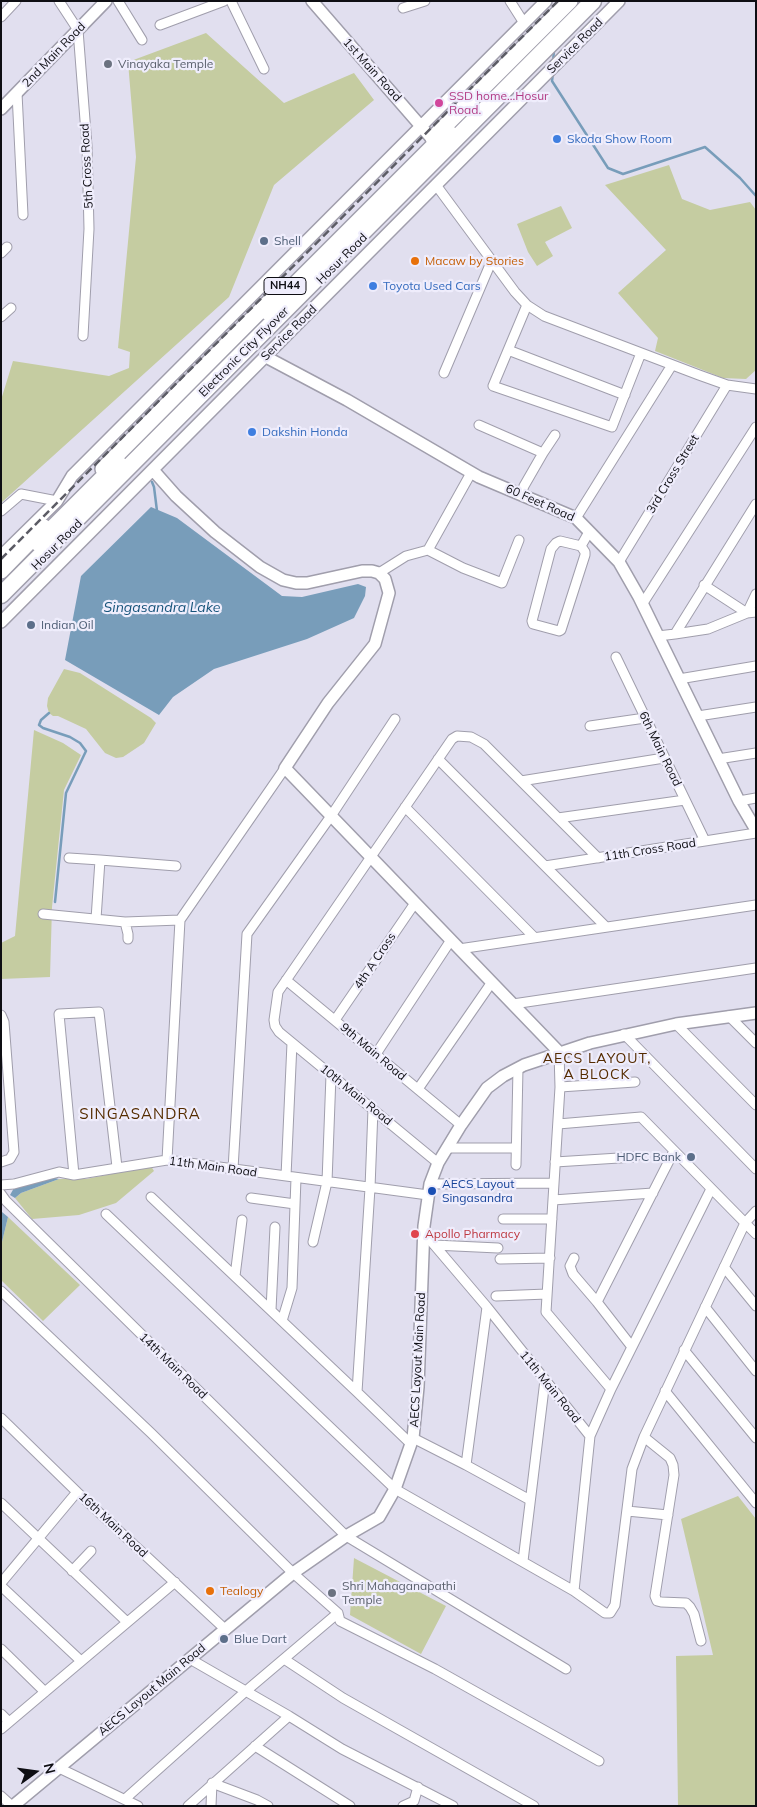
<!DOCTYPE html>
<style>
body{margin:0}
#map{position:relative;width:757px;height:1807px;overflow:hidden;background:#e1dfef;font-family:Mulish,sans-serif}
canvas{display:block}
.frame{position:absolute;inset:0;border:2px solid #0e0e13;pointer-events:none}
.north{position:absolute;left:10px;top:1747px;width:50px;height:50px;-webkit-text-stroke:4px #efedfc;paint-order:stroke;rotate:76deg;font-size:14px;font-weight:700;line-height:20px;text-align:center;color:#0e0e13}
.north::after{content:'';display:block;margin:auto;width:18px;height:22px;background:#0e0e13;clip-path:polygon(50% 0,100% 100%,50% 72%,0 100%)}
</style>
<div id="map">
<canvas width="757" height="1807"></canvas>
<div class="frame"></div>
<div class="north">N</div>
</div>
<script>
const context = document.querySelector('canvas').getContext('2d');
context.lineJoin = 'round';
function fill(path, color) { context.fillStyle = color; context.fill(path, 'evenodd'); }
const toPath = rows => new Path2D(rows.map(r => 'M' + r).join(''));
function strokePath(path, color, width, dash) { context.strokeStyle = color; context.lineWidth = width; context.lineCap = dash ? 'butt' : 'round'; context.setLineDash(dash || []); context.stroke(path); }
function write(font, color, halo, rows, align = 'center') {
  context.font = font + ' Mulish,sans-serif'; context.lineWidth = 4.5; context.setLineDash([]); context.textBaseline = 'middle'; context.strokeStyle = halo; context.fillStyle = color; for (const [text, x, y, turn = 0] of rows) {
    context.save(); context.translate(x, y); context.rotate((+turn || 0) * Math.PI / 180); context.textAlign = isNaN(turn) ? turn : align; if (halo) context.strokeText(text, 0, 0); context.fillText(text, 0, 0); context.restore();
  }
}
const green = toPath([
 [206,33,284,103,354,73,374,100,274,185,229,297,1,503,1,400,13,361,109,376,129,368,130,352,118,348,136,157,128,62],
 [669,165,682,199,710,210,750,202,756,210,756,370,746,379,723,378,655,351,658,338,618,293,666,250,605,185],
 [561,206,572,228,545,242,553,256,537,266,528,252,517,224],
 [64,669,80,673,151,718,156,723,144,743,123,757,116,758,105,753,86,729,58,716,53,716,49,713,47,706,48,698],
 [34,730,63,743,81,755,64,790,52,907,50,977,1,979,1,943,15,936],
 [151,1166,154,1171,116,1203,79,1215,32,1219,15,1198,21,1193,59,1179,86,1179],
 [8,1217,80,1285,43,1321,1,1280,1,1246],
 [738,1496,756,1519,756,1806,678,1806,676,1656,713,1655,681,1519],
 [354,1558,446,1606,421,1654,350,1615]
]);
const water = toPath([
 [151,507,177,518,282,596,302,597,358,584,366,587,365,596,354,618,307,639,214,669,173,697,159,715,65,660,81,576],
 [47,1176,59,1179,21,1193,15,1198,10,1195,14,1188],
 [2,1212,8,1217,1,1246,1,1217]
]);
const stream = toPath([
 [553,62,554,50],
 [553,73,552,81,608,168,623,174,705,147,740,178,756,196],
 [152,482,154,487,157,511],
 [49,713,41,720,39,725,43,728,70,737,80,743,86,751,66,793,55,902]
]);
const minor = toPath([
 [59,1,78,30,87,146,89,229,83,336],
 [118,1,142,40],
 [231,1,264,69],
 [510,1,524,23],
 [403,8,425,1],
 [1,17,16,1],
 [160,25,224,1],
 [17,93,23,215],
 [436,185,515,292,527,305,544,316,699,375,727,385,756,389],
 [1,253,7,247],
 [527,305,493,386,612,427,641,353],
 [1,317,11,308],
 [508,350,625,395],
 [444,373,492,260],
 [479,425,543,453,524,486,521,494],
 [543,453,555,435],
 [1,511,21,494,57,501],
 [576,518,672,365],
 [581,546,585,552,585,555,561,630,559,631,533,624,532,621,551,549,556,543,560,541,581,546,589,532],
 [428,550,463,568,502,583,519,540],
 [619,562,727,385],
 [379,573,406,556,428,550,471,473],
 [704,585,747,613],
 [643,603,756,427],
 [747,613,756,594],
 [675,634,708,629,747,613,756,612],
 [658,636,675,634,756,504],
 [616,657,705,841],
 [679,679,756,666],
 [698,716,756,707],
 [590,726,645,718],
 [438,759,606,927],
 [718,759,756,753],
 [521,781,664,758],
 [739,801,756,798],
 [405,807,534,937],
 [558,818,685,800],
 [69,858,100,860],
 [545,866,756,833],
 [43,914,125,922,180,920],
 [96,919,100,860,176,866],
 [125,922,128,934,128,939],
 [459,949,756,905],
 [286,980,461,1125],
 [513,1004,756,968],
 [1,1015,4,1022,14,1152,10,1159,1,1162],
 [729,1016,756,1043],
 [335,1020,415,903],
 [676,1024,756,1105],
 [624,1034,756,1169],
 [559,1052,560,1087,546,1312,611,1389],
 [376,1054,451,940],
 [560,1087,635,1082],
 [418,1089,492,982],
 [558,1124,641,1117,756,1234],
 [447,1148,516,1148],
 [167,1160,180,920,285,768],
 [555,1162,635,1157],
 [438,1163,279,1032,275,1026,274,1020,278,992,452,739,457,736,471,737,484,744,598,858],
 [516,1165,518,1068],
 [233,1169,247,934,331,816,395,719],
 [74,1175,59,1014,99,1012,117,1167],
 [286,1176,292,1043],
 [430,1184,554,1183],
 [1,1185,14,1184,59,1172,74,1175,167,1160,428,1195],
 [1,1194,6,1201,346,1536,566,1669],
 [151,1197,357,1392,411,1444],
 [251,1198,295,1204],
 [553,1200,653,1193],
 [106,1214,395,1489,574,1591,605,1613,610,1613,615,1605,632,1469,644,1437,745,1223,756,1211],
 [503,1219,552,1219],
 [424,1233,487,1307,590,1436],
 [313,1242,327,1182,331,1075],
 [434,1245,498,1248],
 [574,1258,570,1266,573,1274,597,1302],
 [500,1259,550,1258],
 [724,1267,756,1306],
 [235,1276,242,1220],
 [1,1291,151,1433,293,1573,338,1613,340,1621,435,1669,599,1761],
 [496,1296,547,1294],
 [705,1307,756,1371],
 [271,1310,275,1227],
 [282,1321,292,1288,296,1178],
 [632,1347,597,1302,674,1151],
 [684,1350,756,1438],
 [665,1391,756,1503],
 [357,1392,370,1188,373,1109],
 [1,1418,77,1492,226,1630],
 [644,1437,670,1458,673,1465,674,1475,655,1596,657,1601,661,1602,686,1603,690,1607,694,1614,701,1641],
 [413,1438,466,1465,530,1500],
 [466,1465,487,1307],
 [1,1503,127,1622],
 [627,1511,668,1515],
 [523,1561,545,1380],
 [72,1571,91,1551],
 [1,1583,77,1492],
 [1,1586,81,1661],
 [574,1591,590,1436,611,1389,711,1189],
 [1,1649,45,1692],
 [190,1659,289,1716,342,1749,453,1806],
 [284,1659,343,1698,534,1806],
 [1,1714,9,1722],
 [1,1729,175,1582],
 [255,1746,350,1806],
 [59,1768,138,1806],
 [1,1796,12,1806],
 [125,1799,246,1691,338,1613],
 [188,1806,289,1716],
 [211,1806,212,1783,257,1800,268,1806],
 [403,1806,414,1801,418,1787]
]);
const tertiary = toPath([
 [312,1,432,139],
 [1,109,106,1],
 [266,357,347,400,479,477,576,518,619,562,639,597,739,801,756,830],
 [153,470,176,496,215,532,260,567,283,580,296,583,307,583,362,571,372,571,379,573,385,579,389,593,375,644,328,703,285,768,559,1052],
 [1,556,57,501,72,476,546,1],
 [1,622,619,1],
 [13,1806,293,1573,346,1536,379,1517,395,1489,413,1438,418,1387,424,1226,430,1184,438,1163,461,1125,487,1088,503,1076,524,1065,590,1043,676,1024,756,1013]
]);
const trunk = toPath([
 [433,138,570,1],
 [103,469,274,297],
 [1,571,44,527]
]);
const motorway = toPath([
 [268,312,448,132],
 [38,543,118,463],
 [1,595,593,1]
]);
const rail = toPath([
 [1,559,558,1]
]);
const markers = [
 [108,64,5,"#6b7280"],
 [439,103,5,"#d1479c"],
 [557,139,5,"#3f7fe0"],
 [264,241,5,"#5c6f8a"],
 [415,261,5,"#e8710a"],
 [373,286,5,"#3f7fe0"],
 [252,432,5,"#3f7fe0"],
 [31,625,5,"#5c6f8a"],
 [691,1157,5,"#5c6f8a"],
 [432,1191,5,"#1a4fb4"],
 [415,1234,5,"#e0444e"],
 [210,1591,5,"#e8710a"],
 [332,1593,5,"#6b7280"],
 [224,1639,5,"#5c6f8a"]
];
const shields = [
 [285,286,42]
];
const shieldNames = [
 ["NH44",285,286]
];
const streetNames = [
 ["Service Road",575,46,-45],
 ["2nd Main Road",54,55,-46],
 ["1st Main Road",372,70,48],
 ["5th Cross Road",87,166,-93],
 ["Hosur Road",342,259,-45],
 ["Service Road",289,333,-45],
 ["Electronic City Flyover",244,352,-45],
 ["3rd Cross Street",673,474,-59],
 ["60 Feet Road",540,503,24],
 ["Hosur Road",57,545,-45],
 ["6th Main Road",660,749,64],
 ["11th Cross Road",650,850,-9],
 ["4th A Cross",375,961,-56],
 ["9th Main Road",373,1052,40],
 ["10th Main Road",356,1095,39],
 ["11th Main Road",213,1167,8],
 ["AECS Layout Main Road",418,1360,-87],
 ["14th Main Road",173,1366,44],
 ["11th Main Road",550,1387,51],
 ["16th Main Road",113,1525,43],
 ["AECS Layout Main Road",152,1690,-40]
];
const worshipNames = [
 ["Vinayaka Temple",118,64],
 ["Shri Mahaganapathi",342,1586],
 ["Temple",342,1600]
];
const hotelNames = [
 ["SSD home...Hosur",449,96],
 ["Road.",449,110]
];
const shopNames = [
 ["Skoda Show Room",567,139],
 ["Toyota Used Cars",383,286],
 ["Dakshin Honda",262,432]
];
const serviceNames = [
 ["Shell",274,241],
 ["Indian Oil",41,625],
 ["HDFC Bank",681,1157,"right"],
 ["Blue Dart",234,1639]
];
const foodNames = [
 ["Macaw by Stories",425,261],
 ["Tealogy",220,1591]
];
const transitNames = [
 ["AECS Layout",442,1184],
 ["Singasandra",442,1198]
];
const healthNames = [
 ["Apollo Pharmacy",425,1234]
];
const waterNames = [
 ["Singasandra Lake",162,608]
];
const neighbourhoodNames = [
 ["AECS LAYOUT,",597,1059],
 ["A BLOCK",597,1075]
];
const quarterNames = [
 ["SINGASANDRA",140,1114]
];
fill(green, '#c5cca1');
fill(water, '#789dba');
strokePath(stream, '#789dba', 2.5);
strokePath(minor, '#a09eac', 11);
strokePath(tertiary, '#a09eac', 14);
strokePath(trunk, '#a09eac', 18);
strokePath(motorway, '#a09eac', 19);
strokePath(minor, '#fff', 9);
strokePath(tertiary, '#fff', 11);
strokePath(trunk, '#fff', 15);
strokePath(motorway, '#fff', 16);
strokePath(rail, '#5c5c65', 2.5, [8, 4]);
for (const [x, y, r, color] of markers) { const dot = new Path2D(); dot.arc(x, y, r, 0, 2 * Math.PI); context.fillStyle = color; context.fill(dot); strokePath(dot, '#efedfc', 2); }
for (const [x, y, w] of shields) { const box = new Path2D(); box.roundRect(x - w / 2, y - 8.5, w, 17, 4); context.fillStyle = '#efedfc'; context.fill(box); strokePath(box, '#0e0e13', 1); }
write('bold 11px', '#0e0e13', null, shieldNames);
write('12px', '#0e0e13', '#efedfc', streetNames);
write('12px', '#5b616d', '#efedfc', worshipNames, 'left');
write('12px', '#b23c85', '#efedfc', hotelNames, 'left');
write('12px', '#366cbe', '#efedfc', shopNames, 'left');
write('12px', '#4e5e75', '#efedfc', serviceNames, 'left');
write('12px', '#c56008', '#efedfc', foodNames, 'left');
write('12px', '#164399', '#efedfc', transitNames, 'left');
write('12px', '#be3a42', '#efedfc', healthNames, 'left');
write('italic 14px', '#15537a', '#efedfc', waterNames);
context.letterSpacing = '1px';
write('14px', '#552c00', '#efedfc', neighbourhoodNames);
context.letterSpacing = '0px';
context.letterSpacing = '1px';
write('15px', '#552c00', '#efedfc', quarterNames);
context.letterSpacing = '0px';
</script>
